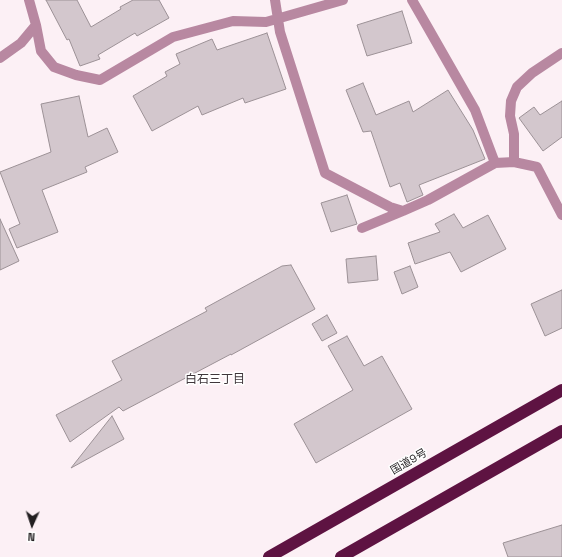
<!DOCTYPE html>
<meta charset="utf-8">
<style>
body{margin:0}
#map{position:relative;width:562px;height:557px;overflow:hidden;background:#fcf0f5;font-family:"Space Grotesk",sans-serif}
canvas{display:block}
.north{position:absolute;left:12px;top:505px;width:40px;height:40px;-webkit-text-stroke:3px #fff;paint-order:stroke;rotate:183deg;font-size:11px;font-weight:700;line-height:16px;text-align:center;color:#221e20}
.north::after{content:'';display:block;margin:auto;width:14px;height:18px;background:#221e20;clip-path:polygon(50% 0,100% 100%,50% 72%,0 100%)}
</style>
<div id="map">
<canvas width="562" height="557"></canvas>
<div class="north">N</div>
</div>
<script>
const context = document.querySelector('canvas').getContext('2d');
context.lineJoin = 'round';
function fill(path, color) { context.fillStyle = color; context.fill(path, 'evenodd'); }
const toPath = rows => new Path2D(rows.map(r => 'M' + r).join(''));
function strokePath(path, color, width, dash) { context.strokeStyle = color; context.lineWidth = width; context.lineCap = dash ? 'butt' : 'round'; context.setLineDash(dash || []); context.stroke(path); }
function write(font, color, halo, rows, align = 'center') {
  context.font = font + ' "Space Grotesk","Noto Sans JP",sans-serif'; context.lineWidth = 3; context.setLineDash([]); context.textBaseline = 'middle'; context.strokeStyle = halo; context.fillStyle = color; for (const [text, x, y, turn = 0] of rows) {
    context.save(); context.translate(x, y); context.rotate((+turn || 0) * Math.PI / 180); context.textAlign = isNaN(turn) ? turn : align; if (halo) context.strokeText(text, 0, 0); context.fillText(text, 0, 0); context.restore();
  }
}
const building = toPath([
 [46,0,77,0,91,27,121,9,120,7,133,0,159,0,169,18,137,36,135,33,98,55,100,59,80,66,69,39,67,40,46,0],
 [402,11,412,43,367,56,357,25,402,11],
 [267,33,286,89,245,103,243,98,202,115,198,106,152,131,133,96,167,76,165,72,180,64,176,54,212,39,217,50,267,33],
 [363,83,376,115,409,101,413,112,448,90,473,130,485,159,419,185,423,195,407,202,400,183,390,187,371,131,363,132,346,90,363,83],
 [79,96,88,137,107,128,118,152,85,167,87,172,42,190,58,232,17,248,9,229,20,224,0,172,51,152,41,104,79,96],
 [562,101,562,137,543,151,519,118,534,107,540,115,562,101],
 [347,195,357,224,331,232,321,203,347,195],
 [454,214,463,228,488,215,506,249,461,272,450,252,415,264,408,243,440,232,435,224,454,214],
 [0,219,19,261,0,270,0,219],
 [376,256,378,280,348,283,346,259,376,256],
 [291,265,315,309,231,355,231,354,123,411,119,407,70,442,56,415,122,380,112,361,207,311,205,308,282,266,291,265],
 [410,266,418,287,402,294,394,272,410,266],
 [562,290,562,328,545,336,531,304,562,290],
 [327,315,337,333,322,341,312,324,327,315],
 [347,336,364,366,382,356,412,409,316,463,294,424,353,390,328,346,347,336],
 [112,416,124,439,71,468,112,416],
 [562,525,562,557,508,557,503,543,562,525]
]);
const minor = toPath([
 [275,0,280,32,325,173,390,207,403,211,428,200,495,163,475,110,427,26,412,0],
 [36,25,41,51,54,67,76,75,100,80,173,37,233,21,266,22,343,0],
 [0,58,21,43,36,25,29,0],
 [514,162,537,167,562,215],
 [495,163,514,162,514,134,510,116,511,101,517,87,532,73,562,53],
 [362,228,403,211]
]);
const highway = toPath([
 [269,557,562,390],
 [341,557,562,431]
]);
const streetNames = [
 ["国道9号",409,462,-30]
];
const neighbourhoodNames = [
 ["白石三丁目",215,380]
];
fill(building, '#d3c7cd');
strokePath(building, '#9c9196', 1);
strokePath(minor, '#b888a1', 10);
strokePath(highway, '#5e1342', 12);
write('11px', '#221e20', '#fff', streetNames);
write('12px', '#3f363b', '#fff', neighbourhoodNames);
</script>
